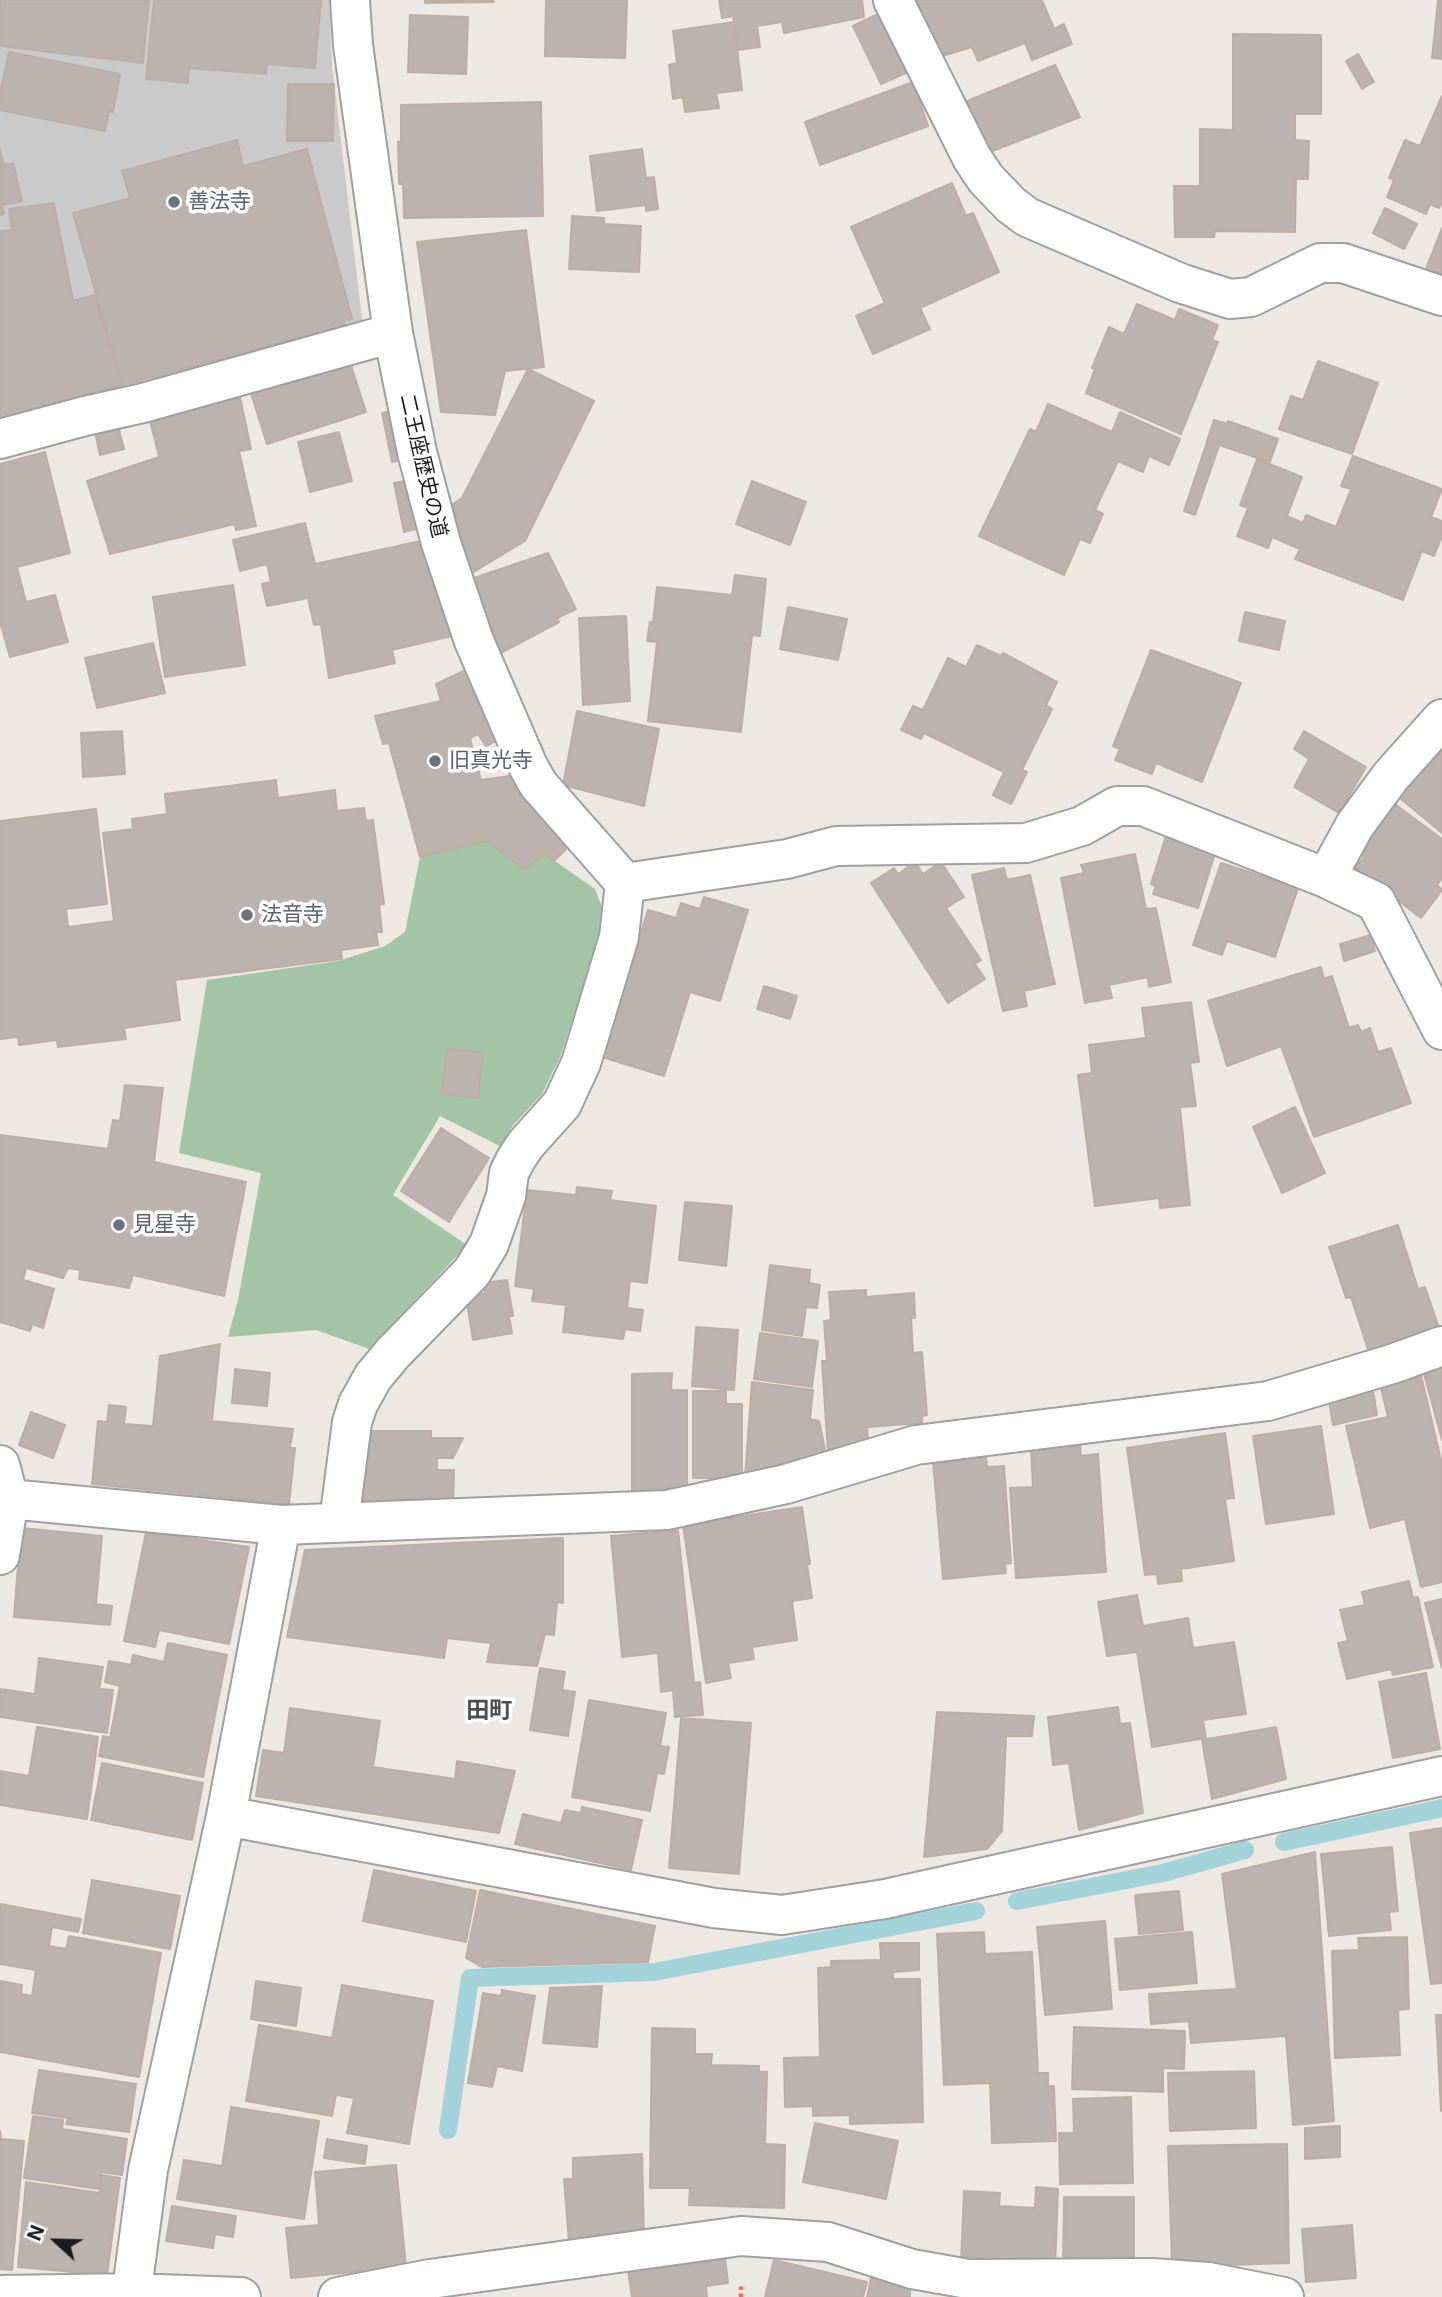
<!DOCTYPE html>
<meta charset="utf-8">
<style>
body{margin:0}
#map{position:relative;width:1442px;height:2297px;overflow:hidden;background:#ede8e2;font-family:Inter,sans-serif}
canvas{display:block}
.north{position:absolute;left:21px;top:2206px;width:70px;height:70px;-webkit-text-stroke:5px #fff;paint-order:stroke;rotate:292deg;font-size:19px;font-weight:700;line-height:28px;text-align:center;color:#1c1c1c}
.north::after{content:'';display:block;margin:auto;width:24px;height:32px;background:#1c1c1c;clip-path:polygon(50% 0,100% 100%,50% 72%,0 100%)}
</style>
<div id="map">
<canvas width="1442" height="2297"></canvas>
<div class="north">N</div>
</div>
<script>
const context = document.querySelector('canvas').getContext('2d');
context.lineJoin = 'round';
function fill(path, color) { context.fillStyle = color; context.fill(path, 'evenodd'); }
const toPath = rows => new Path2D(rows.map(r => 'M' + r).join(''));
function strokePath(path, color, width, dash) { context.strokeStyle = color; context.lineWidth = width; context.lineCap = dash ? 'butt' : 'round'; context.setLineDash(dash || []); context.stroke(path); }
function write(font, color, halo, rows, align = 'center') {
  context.font = font + ' Inter,"Noto Sans JP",sans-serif'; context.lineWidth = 7; context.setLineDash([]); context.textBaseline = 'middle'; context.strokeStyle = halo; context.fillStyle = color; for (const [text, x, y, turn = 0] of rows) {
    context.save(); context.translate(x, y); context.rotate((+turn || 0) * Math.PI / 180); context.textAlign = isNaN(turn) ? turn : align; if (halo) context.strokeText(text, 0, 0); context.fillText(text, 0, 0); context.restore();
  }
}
const religious = toPath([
 [0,0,329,0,332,65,363,327,129,396,120,388,0,425]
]);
const cemetery = toPath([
 [486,841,525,869,545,854,595,889,603,910,601,933,560,1057,542,1094,514,1124,500,1146,440,1116,393,1195,467,1245,369,1349,316,1330,228,1337,238,1300,261,1173,179,1153,207,980,338,961,385,946,405,932,420,857]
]);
const stream = toPath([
 [1284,1842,1442,1808],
 [1017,1901,1163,1873,1245,1850],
 [448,2130,470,1978,654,1972,976,1911]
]);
const building = toPath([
 [0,0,149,0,143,63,0,46,0,0],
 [154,0,321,0,315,68,267,64,266,74,189,68,188,83,146,79,154,0],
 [425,0,493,0,494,2,425,3,425,0],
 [546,0,627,0,625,58,545,56,546,0],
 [719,0,862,0,864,17,784,33,782,22,757,26,760,47,738,50,733,16,722,18,719,0],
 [914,0,1042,0,1054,29,1064,24,1072,44,1032,60,1025,43,978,61,972,47,936,58,914,0],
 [1438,0,1442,0,1442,59,1432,58,1438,0],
 [880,13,908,72,881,84,853,26,880,13],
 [410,15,468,17,466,74,408,72,410,15],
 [734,22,742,90,716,93,719,108,685,112,683,97,673,99,669,65,677,63,673,31,734,22],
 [1233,34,1321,35,1321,114,1295,114,1295,140,1309,141,1308,179,1296,179,1295,232,1215,231,1214,237,1175,237,1174,186,1200,186,1200,129,1233,130,1233,34],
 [9,52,120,74,113,112,109,111,105,131,0,110,0,94,9,52],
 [1358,54,1374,82,1362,89,1346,61,1358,54],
 [1055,65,1080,117,990,152,965,102,1055,65],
 [913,82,928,126,820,165,805,122,913,82],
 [288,84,334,84,333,141,287,141,288,84],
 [1442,96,1442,202,1439,208,1430,204,1426,214,1387,197,1394,180,1389,178,1405,140,1420,146,1442,96],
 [541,102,543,216,404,218,403,184,399,184,398,142,401,141,401,105,541,102],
 [237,140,243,166,307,149,352,319,343,321,345,326,122,385,73,213,130,198,122,171,237,140],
 [0,149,4,165,13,163,22,201,2,205,4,214,0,215,0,149],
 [642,149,646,178,654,177,658,209,646,211,646,205,597,211,590,156,642,149],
 [952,183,966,216,973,213,999,272,920,308,930,329,873,354,856,316,885,303,851,227,952,183],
 [54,203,73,301,94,295,122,385,28,410,30,420,0,428,0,231,12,230,9,209,54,203],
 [1385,208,1417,224,1404,249,1373,233,1385,208],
 [572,216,604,218,604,224,641,226,639,272,569,269,572,216],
 [1442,228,1442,281,1424,274,1442,228],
 [526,230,544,367,505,371,495,415,441,412,417,242,526,230],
 [1137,304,1175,320,1179,309,1218,325,1212,340,1218,342,1181,434,1086,393,1095,369,1092,368,1109,327,1124,334,1137,304],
 [349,359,366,412,267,444,250,390,349,359],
 [1318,361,1378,383,1352,454,1279,429,1291,396,1303,400,1318,361],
 [528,369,594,401,525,541,467,576,447,508,462,498,528,369],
 [240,397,251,449,239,451,256,526,236,530,235,524,110,554,87,481,159,457,150,420,240,397],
 [1048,404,1112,432,1120,412,1180,439,1169,465,1149,456,1143,472,1118,461,1095,510,1103,514,1090,543,1080,539,1064,575,979,536,1030,429,1036,432,1048,404],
 [393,411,403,460,392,462,382,413,393,411],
 [1214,420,1228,424,1228,421,1278,439,1270,462,1207,441,1214,420],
 [118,426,124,449,100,455,95,432,118,426],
 [339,432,352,481,310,492,298,442,339,432],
 [1207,442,1219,446,1195,515,1184,511,1207,442],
 [45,452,70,553,17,567,26,602,55,595,68,642,10,657,0,622,0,464,45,452],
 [1353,456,1442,489,1431,517,1442,521,1442,536,1434,556,1422,551,1403,600,1295,559,1300,549,1272,537,1268,548,1237,536,1248,508,1240,505,1257,459,1302,477,1287,516,1303,523,1306,515,1336,527,1351,489,1341,486,1353,456],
 [409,480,420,528,404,532,394,483,409,480],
 [752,481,806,502,790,545,736,524,752,481],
 [305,523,315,564,430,539,452,636,392,650,395,663,329,678,321,624,314,625,308,598,267,606,262,584,271,582,267,564,240,571,233,540,305,523],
 [548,553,576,609,557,618,559,622,497,655,468,580,548,553],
 [735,575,766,579,760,636,752,635,741,732,648,721,657,642,647,641,650,622,653,623,657,587,732,595,735,575],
 [233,585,245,665,165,677,153,597,233,585],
 [788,607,847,619,838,660,780,649,788,607],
 [1245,612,1285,621,1279,650,1239,641,1245,612],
 [626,616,630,701,583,705,579,618,626,616],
 [153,643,165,693,97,708,85,658,153,643],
 [977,645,1001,656,1003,653,1057,682,1046,705,1052,709,1022,770,1027,772,1011,804,993,795,1004,772,924,733,921,739,901,730,913,706,923,710,948,658,966,667,977,645],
 [1151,650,1241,683,1202,782,1156,763,1152,774,1115,760,1120,749,1113,746,1151,650],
 [468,669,501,738,486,746,478,734,470,738,481,780,516,775,522,796,526,793,570,845,554,861,545,854,525,869,486,841,420,857,389,743,383,744,375,716,441,701,436,684,468,669],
 [577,711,659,729,644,806,563,785,577,711],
 [122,731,125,774,83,777,81,733,122,731],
 [1304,731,1366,767,1339,813,1294,787,1309,759,1294,749,1304,731],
 [1442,738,1442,833,1395,794,1442,738],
 [276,780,278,798,335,790,337,811,364,808,366,821,373,820,384,904,379,905,382,932,376,932,378,945,341,950,342,959,175,980,180,1020,124,1028,126,1039,58,1047,57,1040,19,1045,18,1037,0,1039,0,821,96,809,107,904,66,909,68,927,114,921,103,833,133,829,132,819,167,814,165,794,276,780],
 [1392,802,1442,839,1442,878,1437,885,1442,890,1421,918,1355,868,1364,857,1356,850,1392,802],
 [1166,836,1215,853,1198,908,1153,894,1156,886,1151,884,1166,836],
 [1135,854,1146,909,1156,908,1171,982,1149,987,1148,977,1109,985,1112,998,1085,1003,1061,878,1084,873,1081,865,1135,854],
 [915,862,923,874,941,862,964,897,946,908,981,960,975,964,985,979,948,1003,871,883,894,868,898,874,915,862],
 [1221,863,1298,888,1275,957,1227,941,1222,955,1193,945,1221,863],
 [1004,868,1007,880,1030,875,1055,984,1024,991,1027,1006,1003,1011,972,875,1004,868],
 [704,897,748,910,720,1001,690,992,664,1076,602,1057,648,910,676,918,681,903,700,909,704,897],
 [1371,935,1375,951,1344,961,1340,944,1371,935],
 [1321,967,1324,979,1332,976,1349,1028,1358,1025,1361,1032,1370,1028,1378,1052,1391,1048,1411,1103,1314,1137,1281,1046,1227,1066,1208,1001,1321,967],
 [764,986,797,996,790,1019,757,1009,764,986],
 [1191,1002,1199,1062,1190,1063,1196,1106,1180,1107,1190,1205,1160,1208,1159,1198,1095,1206,1078,1075,1092,1073,1089,1045,1146,1038,1142,1008,1191,1002],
 [447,1049,483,1052,478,1098,442,1094,447,1049],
 [125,1085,163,1088,154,1162,246,1182,224,1296,133,1275,129,1288,79,1279,80,1270,68,1268,63,1278,26,1268,23,1280,54,1289,43,1328,32,1324,30,1331,0,1322,0,1135,108,1149,113,1120,120,1121,125,1085],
 [1295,1107,1325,1173,1282,1193,1253,1127,1295,1107],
 [441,1128,489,1158,449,1222,401,1191,441,1128],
 [577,1187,612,1191,610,1200,656,1206,647,1283,630,1281,627,1308,643,1310,640,1331,625,1329,623,1339,563,1332,566,1305,532,1301,534,1289,515,1286,527,1190,576,1195,577,1187],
 [685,1202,732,1206,726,1266,679,1260,685,1202],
 [1398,1225,1418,1289,1425,1287,1439,1328,1442,1327,1442,1332,1370,1356,1351,1297,1346,1298,1329,1247,1398,1225],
 [770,1265,810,1270,809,1283,820,1285,817,1308,806,1307,802,1336,762,1330,770,1265],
 [507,1280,513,1316,509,1316,512,1333,473,1340,466,1296,485,1293,484,1283,507,1280],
 [866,1290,866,1297,914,1293,915,1318,911,1318,913,1353,922,1352,927,1415,922,1416,922,1423,867,1427,868,1443,828,1453,822,1361,827,1361,824,1321,831,1320,829,1292,866,1290],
 [696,1327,738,1330,734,1390,692,1386,696,1327],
 [760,1333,818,1341,812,1387,754,1379,760,1333],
 [220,1344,212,1421,293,1429,290,1448,295,1448,289,1504,92,1484,98,1421,107,1422,109,1405,126,1407,124,1424,153,1426,160,1356,220,1344],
 [1442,1368,1442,1440,1424,1374,1442,1368],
 [235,1369,270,1373,267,1406,232,1403,235,1369],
 [672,1373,671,1390,687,1390,687,1492,632,1492,632,1374,672,1373],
 [1421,1375,1442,1464,1442,1582,1421,1587,1405,1519,1370,1528,1346,1426,1388,1417,1380,1384,1421,1375],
 [752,1382,813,1390,810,1419,819,1421,826,1454,745,1477,752,1382],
 [1373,1390,1377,1415,1333,1425,1329,1401,1373,1390],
 [693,1391,726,1391,726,1404,742,1404,742,1478,693,1478,693,1391],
 [31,1412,65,1425,53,1458,19,1445,31,1412],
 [1321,1426,1334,1514,1266,1524,1253,1436,1321,1426],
 [358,1431,431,1431,431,1438,463,1438,453,1458,437,1458,437,1470,454,1470,453,1503,349,1504,358,1431],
 [1225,1433,1234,1498,1225,1499,1234,1561,1181,1569,1182,1581,1158,1584,1157,1574,1145,1575,1127,1448,1225,1433],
 [1080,1444,1081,1456,1098,1454,1106,1572,1016,1578,1010,1488,1033,1487,1031,1448,1080,1444],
 [986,1456,987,1467,1004,1466,1011,1563,1005,1564,1006,1573,943,1579,933,1460,986,1456],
 [802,1507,810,1564,807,1565,812,1598,792,1601,797,1640,752,1647,754,1659,728,1663,731,1678,706,1683,683,1525,802,1507],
 [21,1528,102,1536,96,1604,112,1606,110,1625,14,1617,21,1528],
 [678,1530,694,1683,700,1682,703,1715,675,1717,673,1690,661,1692,658,1653,622,1657,611,1536,678,1530],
 [146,1532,249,1547,229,1644,159,1630,155,1647,124,1641,146,1532],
 [563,1538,563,1603,557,1602,554,1635,545,1634,537,1666,487,1662,491,1643,447,1638,444,1658,287,1637,305,1550,563,1538],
 [1409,1581,1413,1598,1418,1597,1433,1667,1393,1675,1391,1669,1347,1679,1338,1643,1348,1641,1340,1610,1365,1605,1362,1592,1409,1581],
 [1137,1595,1143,1626,1188,1618,1193,1648,1234,1642,1246,1714,1203,1720,1206,1738,1152,1747,1137,1652,1107,1656,1098,1602,1137,1595],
 [1442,1599,1442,1668,1425,1603,1442,1599],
 [168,1643,227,1655,203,1777,99,1756,103,1736,110,1738,120,1686,105,1682,109,1661,131,1665,133,1655,164,1662,168,1643],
 [39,1658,103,1667,99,1689,113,1690,107,1733,0,1717,0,1689,35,1694,39,1658],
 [540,1668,565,1672,562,1690,575,1692,568,1736,530,1730,540,1668],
 [1426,1673,1440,1749,1393,1758,1379,1682,1426,1673],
 [589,1700,666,1713,660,1746,669,1747,664,1774,657,1773,650,1811,572,1797,589,1700],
 [1118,1707,1120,1724,1130,1723,1143,1813,1079,1830,1069,1763,1053,1765,1048,1717,1118,1707],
 [290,1708,380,1721,373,1767,455,1779,457,1761,515,1771,499,1833,256,1796,263,1750,284,1753,290,1708],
 [937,1712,1034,1716,1032,1736,1006,1736,1002,1831,987,1849,924,1857,937,1712],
 [681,1718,751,1723,739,1874,669,1868,681,1718],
 [37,1727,98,1737,87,1819,0,1805,0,1771,29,1776,37,1727],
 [1276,1727,1286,1779,1212,1799,1202,1740,1276,1727],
 [102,1763,203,1783,192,1840,91,1820,102,1763],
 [582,1807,642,1820,631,1870,515,1844,523,1814,561,1823,565,1810,581,1813,582,1807],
 [1442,1828,1442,1983,1431,1984,1410,1833,1442,1828],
 [1392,1847,1398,1911,1389,1912,1391,1930,1329,1936,1321,1854,1392,1847],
 [1315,1852,1334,2121,1293,2125,1286,2036,1191,2043,1189,2021,1151,2024,1149,1994,1237,1989,1222,1874,1315,1852],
 [374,1870,476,1891,466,1942,363,1921,374,1870],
 [92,1880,180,1896,170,1949,83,1933,92,1880],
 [480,1890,655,1926,648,1962,482,1967,466,1958,480,1890],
 [1179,1891,1183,1930,1139,1934,1135,1895,1179,1891],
 [0,1904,81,1919,78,1932,52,1927,49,1946,66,1949,69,1936,161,1953,139,2077,0,2052,0,1981,22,1985,21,1994,32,1996,36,1970,0,1964,0,1904],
 [1105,1921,1112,2009,1045,2015,1037,1927,1105,1921],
 [984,1932,985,1954,1032,1952,1038,2073,1048,2073,1048,2086,1054,2086,1056,2141,992,2143,990,2083,944,2085,937,1934,984,1932],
 [1192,1932,1197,1983,1120,1990,1115,1939,1192,1932],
 [1407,1937,1409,2009,1398,2010,1400,2055,1335,2058,1332,1951,1359,1950,1358,1938,1407,1937],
 [880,1943,919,1943,919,1970,893,1972,893,1979,920,1979,923,2122,850,2124,850,2115,813,2116,813,2106,785,2107,784,2058,820,2057,818,1968,831,1967,831,1961,881,1960,880,1943],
 [256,1981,301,1988,296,2026,251,2019,256,1981],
 [342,1985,433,2001,409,2144,347,2133,354,2098,336,2095,332,2116,246,2101,259,2025,332,2038,342,1985],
 [602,1986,597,2047,543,2043,550,1988,602,1986],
 [502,1990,535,1996,522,2071,497,2066,492,2087,468,2083,483,1993,501,1996,502,1990],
 [1436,2015,1442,2015,1441,2111,1436,2015],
 [1074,2027,1185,2031,1184,2069,1163,2068,1163,2092,1072,2089,1074,2027],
 [652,2028,695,2029,695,2054,712,2054,711,2065,759,2066,759,2072,767,2072,765,2144,785,2145,784,2208,689,2205,690,2188,650,2188,652,2028],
 [39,2070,136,2084,129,2132,66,2124,68,2118,32,2113,39,2070],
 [1254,2071,1256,2128,1170,2131,1168,2073,1254,2071],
 [1131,2097,1133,2183,1060,2184,1059,2133,1074,2133,1073,2099,1131,2097],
 [231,2107,319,2121,304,2219,177,2199,184,2160,222,2166,231,2107],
 [33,2116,63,2120,62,2129,127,2139,122,2175,101,2172,99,2189,24,2178,33,2116],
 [815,2123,898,2141,886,2199,803,2182,815,2123],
 [1340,2126,1340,2157,1305,2159,1305,2128,1340,2126],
 [0,2131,1,2139,24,2141,12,2270,0,2269,0,2131],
 [327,2139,367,2146,365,2164,324,2158,327,2139],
 [1287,2144,1289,2263,1228,2265,1228,2276,1172,2264,1168,2146,1287,2144],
 [642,2154,644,2238,569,2242,564,2179,573,2179,573,2158,642,2154],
 [396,2165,406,2267,291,2278,286,2228,319,2225,315,2172,396,2165],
 [102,2175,120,2178,107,2275,18,2267,26,2182,100,2193,102,2175],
 [1036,2187,1058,2189,1055,2268,961,2263,964,2191,1000,2193,999,2206,1035,2208,1036,2187],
 [1064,2197,1134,2197,1134,2269,1063,2269,1064,2197],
 [172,2206,236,2216,233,2237,215,2234,213,2248,166,2241,172,2206],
 [1352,2225,1356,2278,1306,2282,1302,2229,1352,2225],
 [725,2258,728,2283,706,2286,707,2297,632,2297,628,2270,725,2258],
 [774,2260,867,2282,863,2297,765,2297,774,2260],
 [871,2278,910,2284,910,2297,867,2297,871,2278]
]);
const path = toPath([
 [741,2297,741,2284]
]);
const street = toPath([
 [350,0,353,45,393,333,417,452,441,543,474,641,528,766,538,784,625,883],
 [893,0,972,158,986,179,1011,205,1027,217,1180,283,1230,299,1251,297,1320,263,1343,263,1442,296],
 [0,439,85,416,143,403,393,333],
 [1326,878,1355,825,1391,776,1442,719],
 [625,883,787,859,836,846,1026,843,1082,826,1117,806,1143,806,1326,878,1376,902,1442,1030],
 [0,1465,9,1499,0,1555],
 [9,1499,281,1525,667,1510,786,1484,916,1445,1268,1401,1392,1364,1442,1346],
 [339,1522,352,1422,358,1404,373,1377,393,1353,472,1272,489,1244,506,1196,509,1173,516,1159,526,1144,562,1104,581,1063,619,937,625,883],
 [226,1816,714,1908,782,1915,885,1899,1442,1776],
 [0,2295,132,2293,241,2297],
 [131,2297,148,2170,226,1816,281,1525],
 [338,2297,430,2279,741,2236,828,2242,912,2269,968,2279,1152,2278,1208,2282,1284,2297]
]);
const markers = [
 [174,202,7,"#6b7280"],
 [435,761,7,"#6b7280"],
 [247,915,7,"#6b7280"],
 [119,1225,7,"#6b7280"]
];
const worshipNames = [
 ["善法寺",188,202],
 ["旧真光寺",449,761],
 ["法音寺",261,915],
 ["見星寺",133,1225]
];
const streetNames = [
 ["二王座歴史の道",423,466,77]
];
const neighbourhoodNames = [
 ["田町",489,1711]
];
fill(religious, '#cacaca');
fill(cemetery, '#a3c5a5');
strokePath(stream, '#a3d3da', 18);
fill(building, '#bdb3ae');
strokePath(building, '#beada5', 2);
strokePath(street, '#a0a0a0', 42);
strokePath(path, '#f56b6b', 4.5, [3.5, 3.5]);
strokePath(street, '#fff', 38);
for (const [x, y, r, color] of markers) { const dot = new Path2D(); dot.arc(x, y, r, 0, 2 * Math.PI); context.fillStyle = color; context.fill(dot); strokePath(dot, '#fff', 2.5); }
write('21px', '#5b616d', '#fff', worshipNames, 'left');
write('21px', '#1c1c1c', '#fff', streetNames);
write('bold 23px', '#4f4f4f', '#fff', neighbourhoodNames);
</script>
